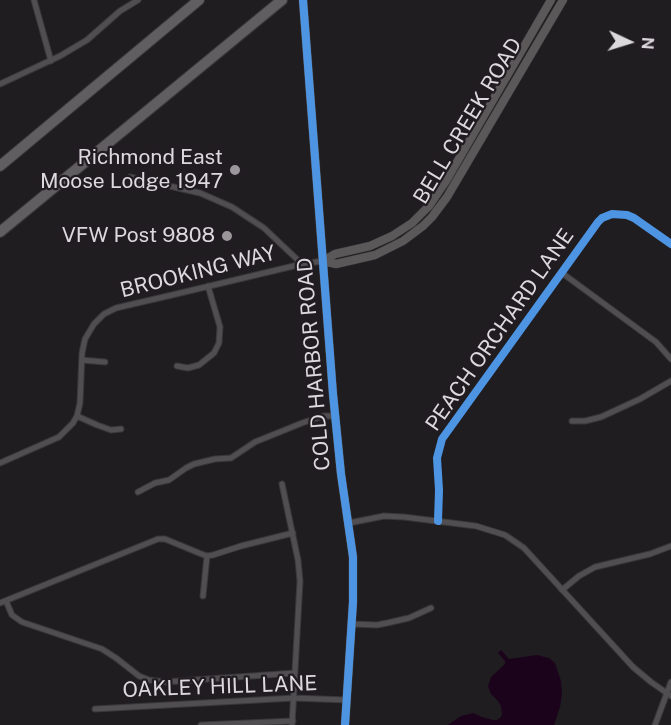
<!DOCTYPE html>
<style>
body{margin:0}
#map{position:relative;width:671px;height:725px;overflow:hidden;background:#201d20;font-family:"Public Sans",sans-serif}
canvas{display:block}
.north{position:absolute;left:599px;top:12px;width:60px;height:60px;-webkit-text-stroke:4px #211c21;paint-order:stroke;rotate:94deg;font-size:16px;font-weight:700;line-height:24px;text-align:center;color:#dcd9dc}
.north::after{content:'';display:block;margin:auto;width:21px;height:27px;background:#dcd9dc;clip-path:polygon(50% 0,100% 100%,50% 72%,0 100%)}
</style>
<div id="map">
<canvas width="671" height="725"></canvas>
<div class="north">N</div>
</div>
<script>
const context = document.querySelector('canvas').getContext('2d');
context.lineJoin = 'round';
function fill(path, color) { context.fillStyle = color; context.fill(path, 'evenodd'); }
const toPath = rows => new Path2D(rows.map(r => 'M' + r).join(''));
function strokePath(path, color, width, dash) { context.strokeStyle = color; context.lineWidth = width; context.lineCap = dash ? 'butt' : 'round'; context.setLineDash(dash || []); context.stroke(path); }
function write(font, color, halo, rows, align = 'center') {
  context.font = font + ' "Public Sans",sans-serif'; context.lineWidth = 4.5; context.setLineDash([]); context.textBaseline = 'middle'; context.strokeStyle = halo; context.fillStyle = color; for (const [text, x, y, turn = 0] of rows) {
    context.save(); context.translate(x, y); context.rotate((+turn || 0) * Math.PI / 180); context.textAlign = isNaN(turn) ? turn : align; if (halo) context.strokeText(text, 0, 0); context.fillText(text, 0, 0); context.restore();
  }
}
const water = toPath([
 [501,650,509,659,537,655,549,658,555,663,561,681,562,694,560,707,554,725,448,725,461,716,473,713,482,717,493,720,497,720,501,717,502,713,501,706,498,701,491,694,488,686,491,677,505,664,505,661,498,653]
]);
const minor = toPath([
 [34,0,51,61],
 [0,84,60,56,87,40,120,11,138,0],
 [130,177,200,193,232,207,264,228,302,264],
 [562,273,656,342,671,359],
 [82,360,105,362],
 [177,366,188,368,199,365,214,353,219,343,220,327,208,286],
 [77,416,97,425,111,430,121,429],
 [572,421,585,421,601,417,640,399,671,381],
 [0,463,59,437,73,423,77,416,80,403,82,353,85,339,94,324,104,314,116,308,172,295,302,264,323,261],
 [282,484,298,560,300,581,292,725],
 [138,492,155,483,169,480,186,468,194,464,215,459,231,458,255,442,302,423,323,416,336,416],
 [438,521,439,490,437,458,442,439,598,222,602,218,612,214,627,215,634,218,671,244],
 [349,523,384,516,404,517,476,526,505,535,524,548,633,667,651,682,671,696],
 [562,590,579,576,595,567,650,554,671,546],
 [203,596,207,556],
 [6,601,12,615,22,622,102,649,116,658,139,676,149,680,165,682,295,673],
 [0,603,158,539,165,539,199,553,207,556,213,555,241,546,293,533],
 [352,624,377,625,387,623,409,618,431,608],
 [95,709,294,698,347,700],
 [201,725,293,721],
 [655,725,671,682]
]);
const secondary = toPath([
 [303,0,333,394,341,474,353,557,353,602,345,725],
 [323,261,336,264,375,255,403,241,423,226,432,217,447,197,563,0],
 [323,261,335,254,370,246,392,236,412,223,429,206,446,181,551,0]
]);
const motorway = toPath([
 [0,166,199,0],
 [0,232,282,0]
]);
const cycleway = toPath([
 [303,0,333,394,341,474,353,557,353,602,345,725],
 [438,521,439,490,437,458,442,439,598,222,602,218,612,214,627,215,634,218,671,244]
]);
const markers = [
 [235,170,6,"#9a979a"],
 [227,236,6,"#9a979a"]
];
const streetNames = [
 ["BELL CREEK ROAD",468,121,-59],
 ["BROOKING WAY",198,272,-14],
 ["PEACH ORCHARD LANE",500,330,-55],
 ["COLD HARBOR ROAD",314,364,-95],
 ["OAKLEY HILL LANE",220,687,-2]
];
const poiNames = [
 ["Richmond East",223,158],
 ["Moose Lodge 1947",223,182],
 ["VFW Post 9808",215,236]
];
fill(water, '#1b031b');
strokePath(minor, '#393839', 7);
strokePath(secondary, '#393839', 9);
strokePath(motorway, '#393839', 12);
strokePath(minor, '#504e50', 5);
strokePath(secondary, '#5b585a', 8);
strokePath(motorway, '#605e60', 10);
strokePath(cycleway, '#4d94e3', 8);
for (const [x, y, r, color] of markers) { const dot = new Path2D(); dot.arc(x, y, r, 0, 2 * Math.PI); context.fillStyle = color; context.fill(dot); strokePath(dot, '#211c21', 2); }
write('21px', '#dcd9dc', '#211c21', streetNames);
write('21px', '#dcd9dc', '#211c21', poiNames, 'right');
</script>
